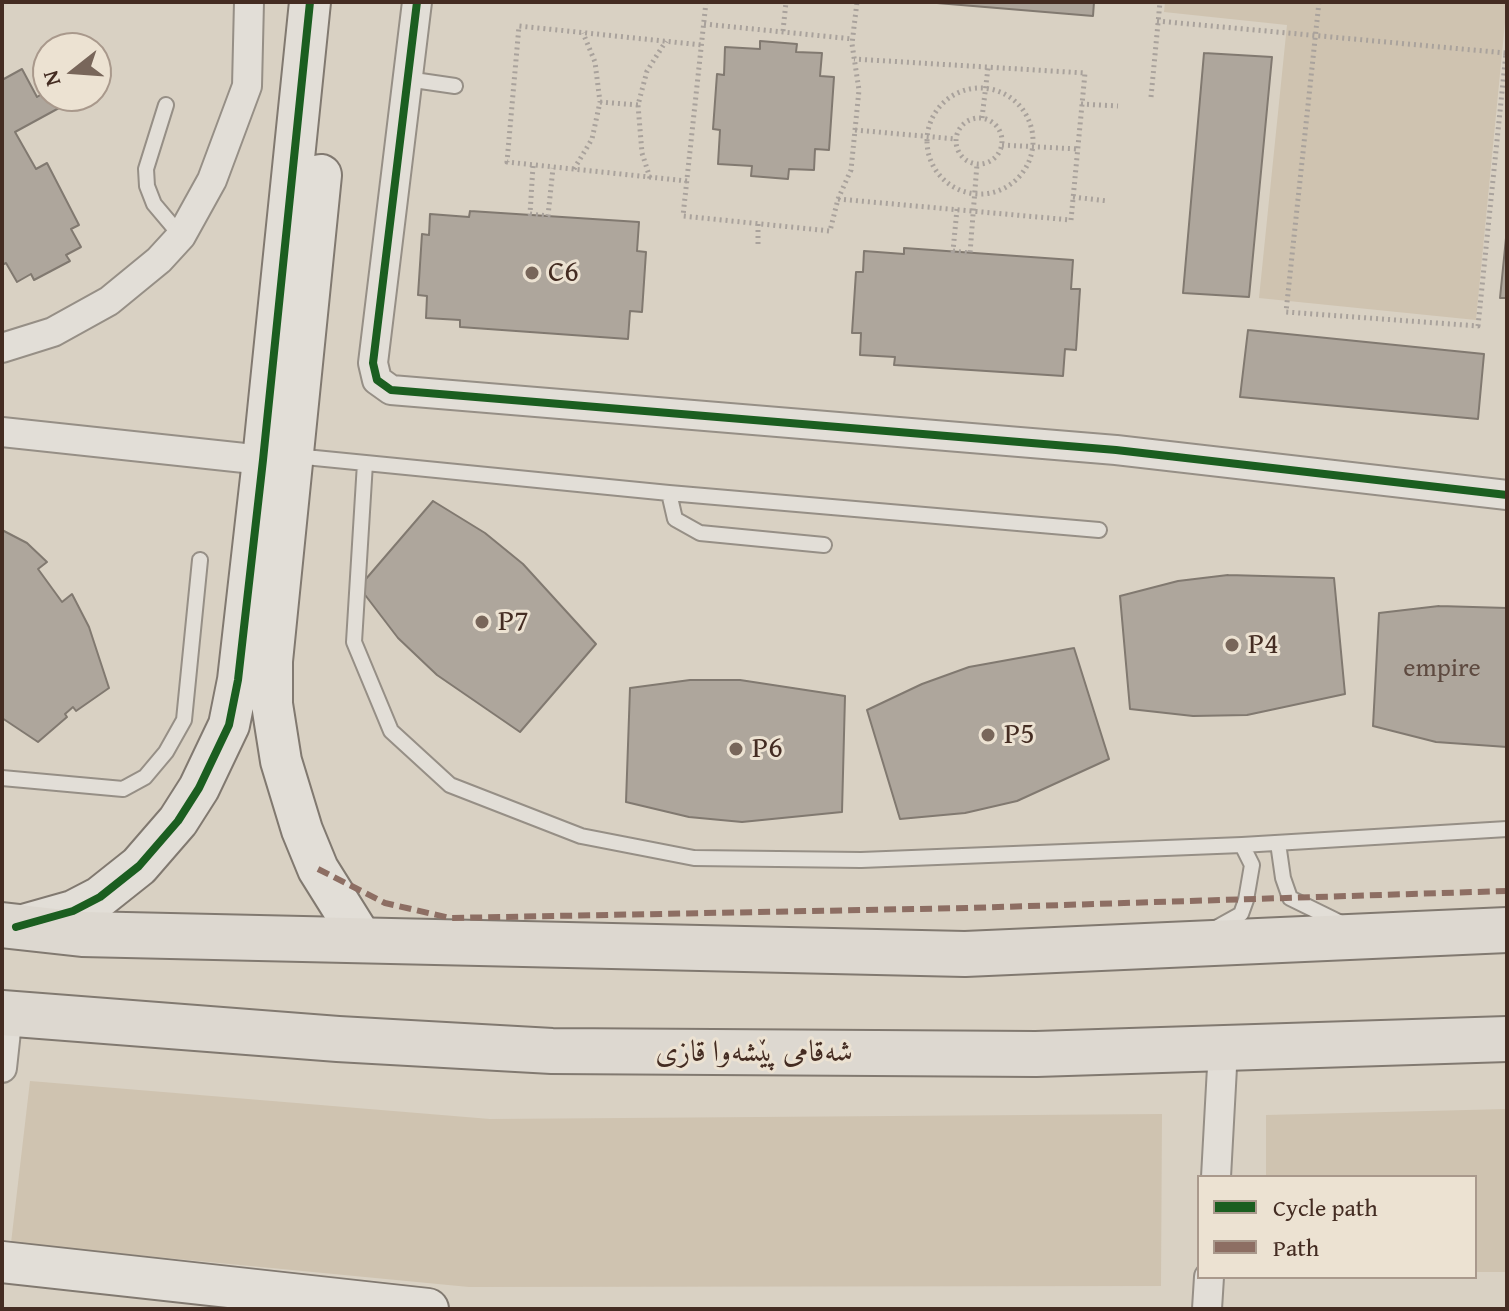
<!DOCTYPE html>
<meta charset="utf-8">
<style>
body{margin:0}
#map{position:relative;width:1509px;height:1311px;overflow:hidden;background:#d9d1c3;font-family:"Gentium Book Plus",serif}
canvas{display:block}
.frame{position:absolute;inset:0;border:4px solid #442c22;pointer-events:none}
.legend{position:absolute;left:1197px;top:1175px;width:280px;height:104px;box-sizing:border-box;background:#ece2d2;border:2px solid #a9998c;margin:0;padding:10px 14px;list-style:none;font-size:24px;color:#442c22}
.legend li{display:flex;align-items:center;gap:16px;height:40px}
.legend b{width:40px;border:2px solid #a9998c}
.north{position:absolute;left:32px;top:32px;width:80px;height:80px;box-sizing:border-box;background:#ece2d2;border:2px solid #a9998c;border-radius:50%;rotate:253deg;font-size:22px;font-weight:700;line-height:32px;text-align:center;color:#442c22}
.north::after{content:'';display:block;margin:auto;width:28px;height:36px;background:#78665a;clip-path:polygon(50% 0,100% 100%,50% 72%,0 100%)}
</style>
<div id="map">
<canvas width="1509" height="1311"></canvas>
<div class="frame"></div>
<ul class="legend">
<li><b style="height:10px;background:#1b5e20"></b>Cycle path</li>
<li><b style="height:10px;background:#8d6e63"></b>Path</li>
</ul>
<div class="north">N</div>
</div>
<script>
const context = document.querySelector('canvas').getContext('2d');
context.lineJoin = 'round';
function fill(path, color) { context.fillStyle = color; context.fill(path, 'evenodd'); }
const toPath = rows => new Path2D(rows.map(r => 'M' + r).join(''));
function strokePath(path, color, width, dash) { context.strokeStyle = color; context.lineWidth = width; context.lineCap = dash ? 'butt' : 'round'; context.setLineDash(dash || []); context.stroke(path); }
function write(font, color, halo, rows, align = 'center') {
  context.font = font + ' "Gentium Book Plus",Amiri,serif'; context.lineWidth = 6; context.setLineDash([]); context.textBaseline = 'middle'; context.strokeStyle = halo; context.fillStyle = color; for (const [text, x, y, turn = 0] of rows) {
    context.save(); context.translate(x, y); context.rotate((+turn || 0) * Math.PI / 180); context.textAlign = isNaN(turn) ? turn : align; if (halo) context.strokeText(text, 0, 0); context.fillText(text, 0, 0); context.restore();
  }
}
const green = toPath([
 [1165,2,1507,2,1476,320,1259,298,1287,25,1164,12],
 [30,1081,490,1119,1162,1114,1161,1286,469,1287,11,1243],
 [1507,1109,1507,1272,1475,1272,1475,1177,1266,1177,1266,1115]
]);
const building = toPath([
 [925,2,1094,2,1093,16,925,2],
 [760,41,797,44,796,52,822,53,820,76,834,77,829,150,815,149,814,170,789,169,788,179,751,176,752,166,718,164,720,130,713,129,717,74,724,75,725,47,760,49,760,41],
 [1204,53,1272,57,1249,297,1183,293,1204,53],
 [22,69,37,97,48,90,48,96,53,96,59,108,15,132,36,169,47,163,79,225,71,229,81,247,66,255,70,261,34,280,31,274,17,282,6,263,2,265,2,80,22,69],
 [470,211,639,222,637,251,646,252,642,312,630,311,628,339,460,327,460,320,426,318,427,296,418,295,422,234,429,235,430,214,469,217,470,211],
 [1507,228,1507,298,1500,298,1507,228],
 [904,248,1073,260,1071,289,1080,289,1076,350,1065,349,1063,376,894,365,895,357,860,355,861,333,852,333,856,272,863,272,864,251,904,254,904,248],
 [1248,330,1484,354,1478,419,1240,397,1248,330],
 [433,501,485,533,523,564,596,644,520,732,437,675,398,638,359,587,433,501],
 [2,530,27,543,47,562,38,569,62,602,72,594,89,627,109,688,76,711,73,707,65,714,67,717,38,742,2,718,2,530],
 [1228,575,1334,578,1345,694,1247,715,1193,716,1130,709,1120,596,1178,581,1228,575],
 [1439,606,1507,608,1507,747,1436,742,1373,726,1379,613,1439,606],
 [1074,648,1109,759,1017,801,965,813,900,819,867,710,922,684,969,667,1074,648],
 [690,680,740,680,845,696,842,812,742,822,689,817,626,802,630,688,690,680]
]);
const path = toPath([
 [706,2,683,216,830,231,838,199,851,170,859,90,852,44,857,2],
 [1319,2,1286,312,1478,326,1506,53],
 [1157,21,1506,53],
 [704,24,853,39],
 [783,31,786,2],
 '927 141a53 53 0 1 1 106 0a53 53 0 1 1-106 0Z',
 [1151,97,1160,2],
 [600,102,638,105],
 [1081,104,1118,106],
 [982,118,988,68],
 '956 141a23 23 0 1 1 46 0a23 23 0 1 1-46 0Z',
 [855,130,956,139],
 [1002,145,1078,149],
 [533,166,530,214,548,216,553,168],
 [574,169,592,139,600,102,595,62,583,33],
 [650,178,642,153,638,105,647,71,666,41],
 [687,181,507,162,519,26,702,45],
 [1073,197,1108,201],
 [838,199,1071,220,1085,73,854,59],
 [957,209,953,251,970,253,977,164],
 [758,244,758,223]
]);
const lane = toPath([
 [407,79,455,86],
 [166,105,146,169,147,186,154,204,181,236],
 [305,457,669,493,1099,530],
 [365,463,354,642,391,731,450,785,581,836,694,858,861,860,1242,845,1507,829],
 [669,493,675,519,700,533,824,545],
 [2,778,123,789,145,777,166,752,184,720,200,560],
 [1278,843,1283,878,1290,898,1339,922],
 [1214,929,1241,914,1246,900,1252,865,1242,845]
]);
const street = toPath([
 [417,2,373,363,377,380,391,390,1116,450,1507,495],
 [2,348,53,332,109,301,159,260,181,236,212,180,247,86,249,2],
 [2,432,263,460],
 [2,1068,8,1013],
 [1216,1177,1223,1049],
 [1207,1309,1209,1277]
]);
const secondary = toPath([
 [321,175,272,661,272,704,281,761,302,830,318,869,363,941],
 [20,926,73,911,100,897,139,866,178,821,199,788,229,725,238,680,263,460,310,2],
 [2,1262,428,1309]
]);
const highway = toPath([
 [2,925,82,934,965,954,1507,930],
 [2,1013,338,1039,552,1051,1036,1054,1507,1039]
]);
const quiet = toPath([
 [318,869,385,903,450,918,967,908,1507,891]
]);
const cycleway = toPath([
 [417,2,373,363,377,380,391,390,1116,450,1507,495],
 [16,927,73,911,100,897,139,866,178,821,199,788,229,725,238,680,263,460,310,2]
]);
const markers = [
 [532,273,8,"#78665a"],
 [482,622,8,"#78665a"],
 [1232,645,8,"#78665a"],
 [988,735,8,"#78665a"],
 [736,749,8,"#78665a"]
];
const numberNames = [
 ["empire",1442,669]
];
const poiNames = [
 ["C6",548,273],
 ["P7",498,622],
 ["P4",1248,645],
 ["P5",1004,735],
 ["P6",752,749]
];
const streetNames = [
 ["شەقامی پێشەوا قازی",754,1053]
];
fill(green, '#cfc3b0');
fill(building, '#aea69c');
strokePath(building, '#817970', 2);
strokePath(lane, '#968f86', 18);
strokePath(street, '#968f86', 32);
strokePath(secondary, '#817970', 44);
strokePath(highway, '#817970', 48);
strokePath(path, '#a9a29c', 5, [2, 4]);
strokePath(lane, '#e2ded7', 14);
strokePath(street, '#e2ded7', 28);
strokePath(secondary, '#e2ded7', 40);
strokePath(highway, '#ddd8d0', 44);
strokePath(quiet, '#8d6e63', 6, [12, 6]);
strokePath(cycleway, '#1b5e20', 8);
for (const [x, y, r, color] of markers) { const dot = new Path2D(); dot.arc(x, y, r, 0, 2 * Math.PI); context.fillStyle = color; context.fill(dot); strokePath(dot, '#ece2d2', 3); }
write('26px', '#5e4a40', null, numberNames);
write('30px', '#442c22', '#ece2d2', poiNames, 'left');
write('30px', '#442c22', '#ece2d2', streetNames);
</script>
